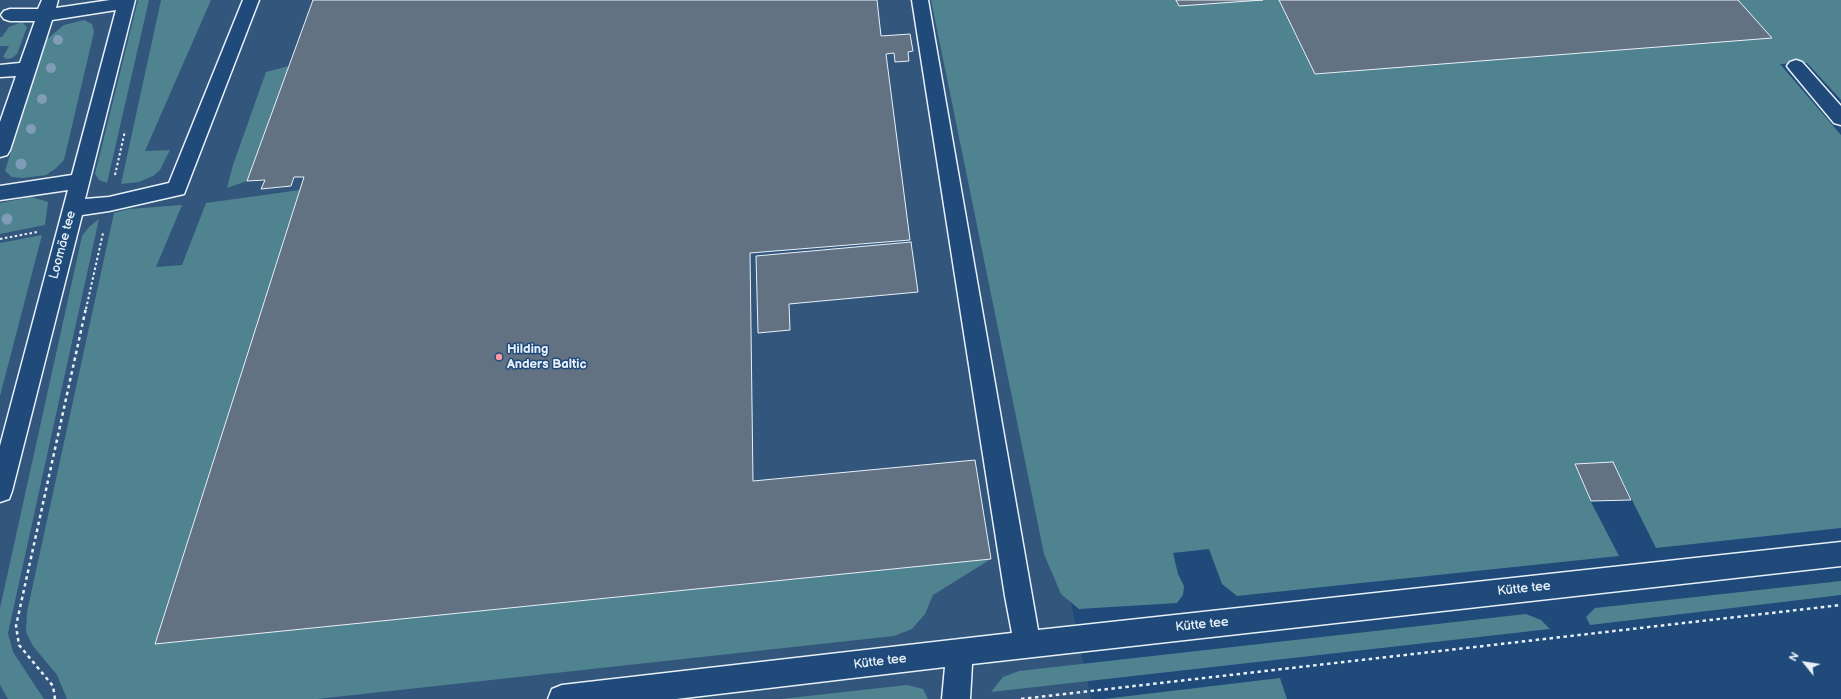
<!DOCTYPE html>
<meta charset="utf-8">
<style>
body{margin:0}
#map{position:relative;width:1841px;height:699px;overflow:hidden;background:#1f4a7a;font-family:"Balsamiq Sans",sans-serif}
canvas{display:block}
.north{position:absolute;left:1785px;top:643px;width:40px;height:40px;-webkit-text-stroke:3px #1f4a7a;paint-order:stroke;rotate:300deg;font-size:11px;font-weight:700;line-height:16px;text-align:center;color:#e8f1f8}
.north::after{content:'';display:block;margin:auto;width:14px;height:18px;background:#e8f1f8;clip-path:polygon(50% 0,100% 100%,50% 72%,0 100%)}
</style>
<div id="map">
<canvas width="1841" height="699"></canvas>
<div class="north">N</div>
</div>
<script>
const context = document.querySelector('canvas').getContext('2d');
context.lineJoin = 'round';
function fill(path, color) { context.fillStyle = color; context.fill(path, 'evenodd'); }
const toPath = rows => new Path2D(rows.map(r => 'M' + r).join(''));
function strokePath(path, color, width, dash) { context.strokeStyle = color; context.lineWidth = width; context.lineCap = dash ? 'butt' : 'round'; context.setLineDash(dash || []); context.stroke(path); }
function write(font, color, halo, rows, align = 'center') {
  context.font = font + ' "Balsamiq Sans",sans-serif'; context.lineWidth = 3; context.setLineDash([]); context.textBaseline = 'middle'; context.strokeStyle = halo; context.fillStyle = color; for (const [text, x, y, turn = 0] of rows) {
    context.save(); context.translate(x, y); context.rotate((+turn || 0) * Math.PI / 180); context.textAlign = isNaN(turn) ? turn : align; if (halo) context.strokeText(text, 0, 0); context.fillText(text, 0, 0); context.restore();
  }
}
const built = toPath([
 [0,0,946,0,1091,699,0,699]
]);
const green = toPath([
 [138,0,149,0,107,183,99,180,95,174],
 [161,0,211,0,145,151,170,150,160,170,153,176,139,182,121,184],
 [931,0,1841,0,1841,100,1807,63,1780,64,1841,135,1841,528,1656,548,1613,462,1575,464,1591,502,1619,556,1237,596,1222,584,1209,549,1173,553,1178,574,1184,586,1183,595,1177,603,1079,609,1061,594,1044,554],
 [84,20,92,24,94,32,64,160,55,169,46,175,23,178,12,177,5,171,46,40,64,25],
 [22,22,27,27,17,54,12,58,7,59,3,57,9,46,0,46,0,37,2,37,9,27],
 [289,66,247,181,227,188,233,165,266,72],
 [300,190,155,644,991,559,933,595,925,614,912,629,894,636,317,699,67,699,57,675,33,646,26,632,27,612,114,213,129,209,182,205,156,267,182,265,206,203],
 [31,197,48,202,45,225,0,234,0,203],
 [99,219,8,633,13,652,44,699,8,699,0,685,0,608,82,236,89,227],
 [42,235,0,396,0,243],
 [1841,581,1841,595,1590,625,1586,617,1595,608],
 [1526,614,1541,620,1550,629,991,692,1003,677,1019,671],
 [1280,678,1287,699,1104,699],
 [907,685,923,689,928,699,781,699]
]);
const building = toPath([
 [313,0,877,0,881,36,910,34,913,51,908,52,909,61,895,62,894,53,886,54,910,240,750,253,753,481,975,460,991,559,155,644,304,177,294,177,291,186,261,189,265,180,247,181,313,0],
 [1176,0,1263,0,1179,6,1176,0],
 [1279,0,1738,0,1772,38,1315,74,1279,0],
 [911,242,918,292,789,304,790,330,758,333,756,256,911,242],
 [1613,462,1631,500,1591,501,1575,464,1613,462]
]);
const pathFar1 = toPath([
 [115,175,125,131],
 [0,239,37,232],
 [86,309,103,233]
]);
const path = toPath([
 [55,699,53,686,19,645,16,626,86,308],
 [1021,699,1841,605]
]);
const minor = toPath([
 [42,0,58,0,56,8,110,0,135,0,85,199,109,197,169,183,243,0,259,0,184,194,109,211,82,215,12,491,9,499,0,502,0,446,68,190,0,200,0,186,72,175,116,10,52,20,10,150,7,155,0,157,0,122,16,76,0,77,0,65,20,63,35,21,10,21,4,19,1,15,4,11,10,9,38,9,42,0],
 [912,0,928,0,1038,630,1841,542,1841,566,972,664,970,699,942,699,945,667,676,699,548,699,552,689,562,685,1012,633,1005,596,912,0],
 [1796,60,1802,62,1841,106,1841,125,1834,123,1790,70,1787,66,1790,62,1796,60]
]);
const trees = [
 [58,40,5],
 [51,68,5],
 [42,99,5],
 [31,129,5],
 [21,164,5.5],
 [7,219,5.5]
];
const markers = [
 [499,357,4,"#ff9aa2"]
];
const streetNames = [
 ["Loomäe tee",63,245,-75],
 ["Kütte tee",1524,589,-6],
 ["Kütte tee",1202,625,-6],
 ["Kütte tee",880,662,-7]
];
const poiNames = [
 ["Hilding",507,350],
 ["Anders Baltic",507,365]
];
fill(built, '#33567c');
fill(green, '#4f8390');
fill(building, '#637282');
strokePath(building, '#e8f1f8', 1);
strokePath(minor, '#e8f1f8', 3);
strokePath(pathFar1, '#e8f1f8', 2, [2.5, 2.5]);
strokePath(path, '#e8f1f8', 2.5, [3.5, 3.5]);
fill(minor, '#1f4a7a');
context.fillStyle = '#819cb6';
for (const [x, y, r] of trees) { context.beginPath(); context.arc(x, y, r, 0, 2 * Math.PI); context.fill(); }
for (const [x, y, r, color] of markers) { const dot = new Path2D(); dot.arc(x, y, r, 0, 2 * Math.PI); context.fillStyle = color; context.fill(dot); strokePath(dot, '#1f4a7a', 1.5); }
write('13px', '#e8f1f8', '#1f4a7a', streetNames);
write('bold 13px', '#e8f1f8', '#1f4a7a', poiNames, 'left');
</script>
